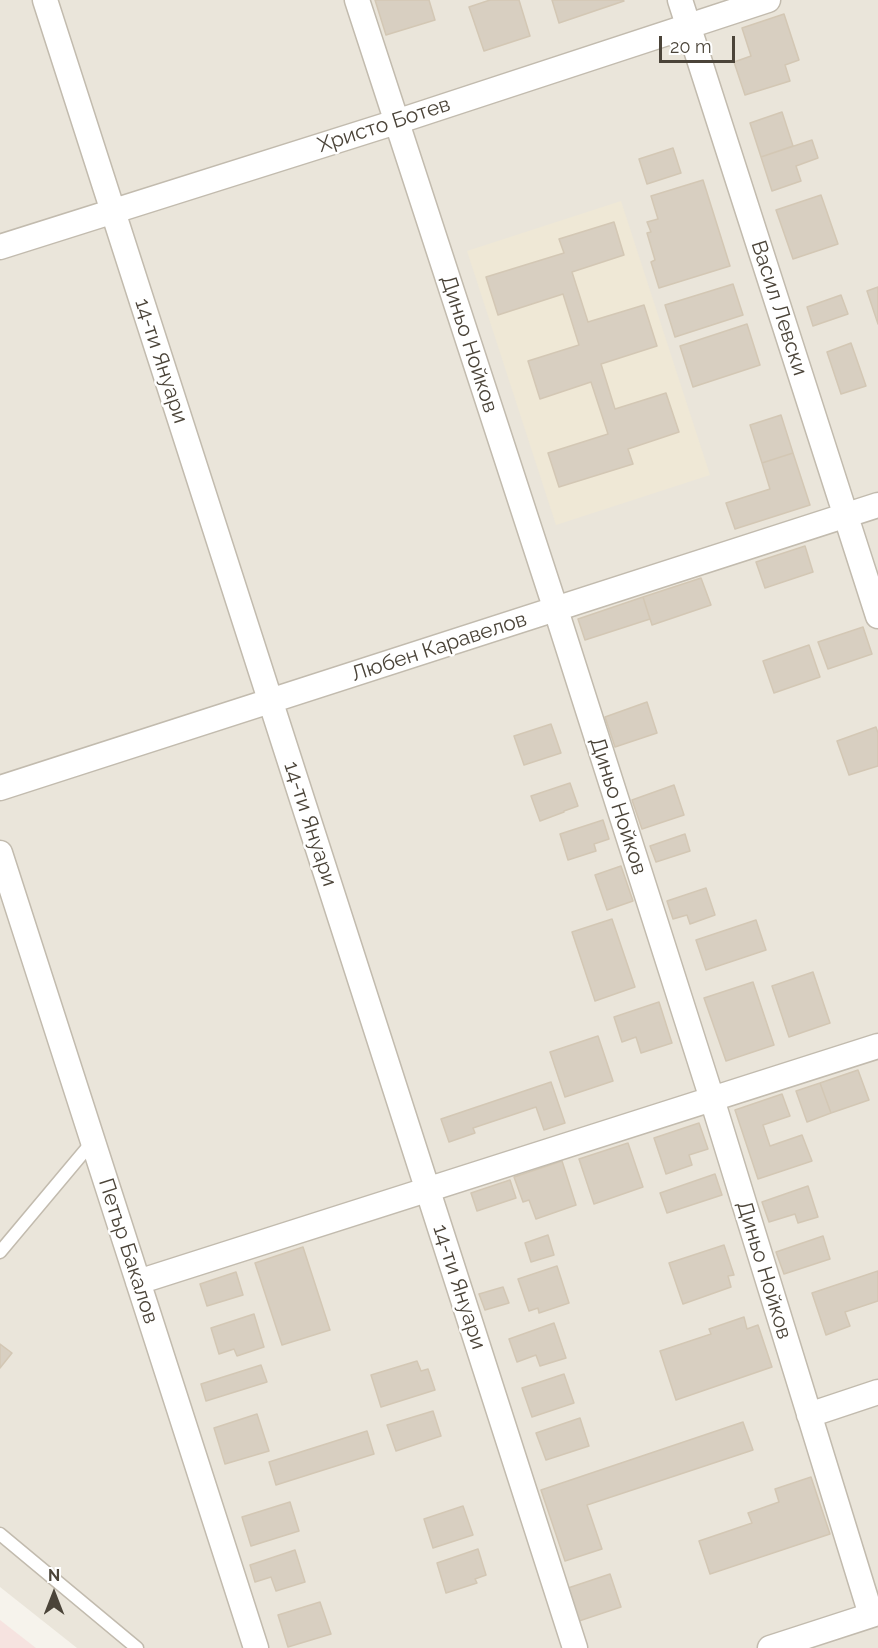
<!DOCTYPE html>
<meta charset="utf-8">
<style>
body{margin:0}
#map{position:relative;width:878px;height:1648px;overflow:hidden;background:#f6f3ec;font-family:Raleway,sans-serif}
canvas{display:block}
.north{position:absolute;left:24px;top:1564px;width:60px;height:60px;-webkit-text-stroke:4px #fff;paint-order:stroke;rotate:0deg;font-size:16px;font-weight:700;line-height:24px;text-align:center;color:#4b4439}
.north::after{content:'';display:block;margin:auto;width:21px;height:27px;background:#4b4439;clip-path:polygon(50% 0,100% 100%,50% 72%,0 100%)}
.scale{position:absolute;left:659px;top:36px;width:76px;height:27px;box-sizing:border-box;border:3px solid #4b4439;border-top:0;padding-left:8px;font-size:18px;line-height:21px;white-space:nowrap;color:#4b4439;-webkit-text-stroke:4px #fff;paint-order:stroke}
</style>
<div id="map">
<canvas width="878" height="1648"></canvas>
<div class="north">N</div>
<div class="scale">20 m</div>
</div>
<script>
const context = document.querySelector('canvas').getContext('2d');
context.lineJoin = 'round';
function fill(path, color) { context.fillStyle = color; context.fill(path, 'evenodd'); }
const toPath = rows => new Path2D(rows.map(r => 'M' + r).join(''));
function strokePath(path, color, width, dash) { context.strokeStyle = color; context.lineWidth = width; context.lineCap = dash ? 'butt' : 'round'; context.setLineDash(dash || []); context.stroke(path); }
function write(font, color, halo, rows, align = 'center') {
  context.font = font + ' Raleway,sans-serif'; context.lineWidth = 5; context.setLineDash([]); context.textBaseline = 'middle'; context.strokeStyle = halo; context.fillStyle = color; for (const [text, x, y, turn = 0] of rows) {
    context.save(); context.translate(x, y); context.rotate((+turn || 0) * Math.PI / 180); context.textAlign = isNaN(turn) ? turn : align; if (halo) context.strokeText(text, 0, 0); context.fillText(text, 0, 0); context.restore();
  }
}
const residential = toPath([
 [0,0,878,0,878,1648,77,1648,0,1587]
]);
const education = toPath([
 [621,201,710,475,556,525,467,251]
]);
const medical = toPath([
 [0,1620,36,1648,0,1648]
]);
const building = toPath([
 [375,0,429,0,435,20,386,35,375,0],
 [490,0,519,0,530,36,484,51,469,7,490,0],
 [552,0,623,0,624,1,559,23,552,0],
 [784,14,799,60,785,65,790,81,745,95,734,62,751,56,742,28,784,14],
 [782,112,793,146,761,157,750,123,782,112],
 [812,140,818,158,796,166,801,181,772,191,761,157,812,140],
 [673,148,681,173,647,184,639,159,673,148],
 [703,180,730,266,659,288,651,262,655,260,647,233,651,232,647,222,658,219,651,196,703,180],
 [821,195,838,244,793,259,776,210,821,195],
 [614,222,624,255,572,272,588,322,644,305,657,346,601,364,615,409,666,393,679,432,628,449,633,464,559,487,548,453,608,434,591,382,540,399,528,361,579,345,563,294,498,315,486,277,564,253,559,239,614,222],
 [733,284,743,315,675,337,665,305,733,284],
 [878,287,878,324,867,291,878,287],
 [841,295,848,314,813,326,807,307,841,295],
 [747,324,760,365,693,387,680,346,747,324],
 [851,343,866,386,841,394,827,352,851,343],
 [781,415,793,453,762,463,750,425,781,415],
 [793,453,810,505,735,529,726,503,770,489,762,463,793,453],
 [805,546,813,572,765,588,756,562,805,546],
 [701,578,711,605,652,625,643,597,701,578],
 [643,597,650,619,585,640,578,619,643,597],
 [863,627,872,654,828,669,818,642,863,627],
 [809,645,820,677,774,693,763,661,809,645],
 [647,702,657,733,615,747,605,717,647,702],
 [551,724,561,753,524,765,514,736,551,724],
 [876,727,878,733,878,766,849,775,837,741,876,727],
 [570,783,578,806,564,811,564,812,540,821,531,796,570,783],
 [674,785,684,815,642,829,632,800,674,785],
 [603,820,609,839,594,844,596,851,568,860,560,834,603,820],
 [685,834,690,851,656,862,650,846,685,834],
 [621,866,633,901,607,910,595,875,621,866],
 [706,888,715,915,690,924,687,915,673,919,667,901,706,888],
 [612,919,635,987,595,1001,572,932,612,919],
 [756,920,766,950,706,970,696,940,756,920],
 [813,972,830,1023,789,1037,772,986,813,972],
 [753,982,774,1045,726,1061,704,998,753,982],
 [659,1002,672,1043,641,1053,636,1037,622,1042,614,1017,659,1002],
 [598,1036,613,1081,565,1097,550,1052,598,1036],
 [858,1070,869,1100,831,1113,820,1083,858,1070],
 [551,1082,565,1123,544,1130,536,1107,473,1128,475,1133,449,1142,441,1119,551,1082],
 [820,1083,831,1113,807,1122,796,1091,820,1083],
 [782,1094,790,1116,763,1125,770,1146,802,1135,812,1161,758,1179,735,1110,782,1094],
 [699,1123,708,1149,689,1155,692,1165,666,1174,654,1138,699,1123],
 [628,1143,643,1187,594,1204,579,1159,628,1143],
 [562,1161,576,1205,536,1219,529,1200,523,1202,514,1177,562,1161],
 [715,1174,722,1195,667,1213,660,1193,715,1174],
 [510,1180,516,1198,477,1211,471,1193,510,1180],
 [808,1186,818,1217,798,1223,795,1214,769,1222,762,1202,808,1186],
 [548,1235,554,1255,531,1262,525,1243,548,1235],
 [823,1236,830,1259,784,1274,776,1252,823,1236],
 [724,1245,734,1275,728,1276,731,1287,683,1304,669,1263,724,1245],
 [303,1247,330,1330,282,1345,255,1263,303,1247],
 [557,1266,569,1303,539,1313,538,1308,529,1311,518,1279,557,1266],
 [878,1271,878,1301,845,1312,850,1326,826,1335,812,1293,878,1271],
 [236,1272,243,1295,207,1306,200,1284,236,1272],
 [503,1287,509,1303,485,1310,479,1294,503,1287],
 [254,1314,264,1347,237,1356,234,1349,219,1354,211,1328,254,1314],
 [744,1317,747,1329,758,1325,772,1367,676,1400,660,1351,711,1334,709,1329,744,1317],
 [554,1323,566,1358,540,1366,536,1355,517,1362,509,1339,554,1323],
 [0,1344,12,1353,0,1368,0,1344],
 [417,1361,421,1371,428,1369,435,1390,381,1407,371,1375,417,1361],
 [261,1365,267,1382,206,1401,201,1384,261,1365],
 [564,1374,574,1403,532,1417,522,1388,564,1374],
 [433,1411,441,1436,396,1451,387,1425,433,1411],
 [257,1414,269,1451,225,1464,214,1428,257,1414],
 [580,1418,589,1446,546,1460,536,1433,580,1418],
 [743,1422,753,1450,587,1505,602,1549,565,1561,541,1490,743,1422],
 [367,1431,374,1454,276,1485,269,1462,367,1431],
 [811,1477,830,1534,710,1574,699,1541,752,1523,748,1513,779,1502,775,1489,811,1477],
 [290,1502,299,1531,251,1546,242,1517,290,1502],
 [463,1506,473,1535,433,1548,424,1519,463,1506],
 [478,1549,486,1575,475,1579,477,1583,446,1593,437,1563,478,1549],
 [295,1550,305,1582,276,1591,271,1577,255,1582,250,1565,295,1550],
 [610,1574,621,1607,579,1621,568,1588,610,1574],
 [320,1602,331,1634,288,1647,278,1615,320,1602]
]);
const lane = toPath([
 [0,1252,93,1141],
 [0,1534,137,1648]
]);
const street = toPath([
 [45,0,575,1648],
 [357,0,556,610,712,1099,871,1615],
 [680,0,878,616],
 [0,247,396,122,768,0],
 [0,788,878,505],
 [0,853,256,1648],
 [138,1282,878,1046],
 [809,1415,878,1392],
 [770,1648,878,1613]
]);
const streetNames = [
 ["Христо Ботев",384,125,-18],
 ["Васил Левски",779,308,72],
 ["Диньо Нойков",469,344,72],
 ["14-ти Януари",161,361,72],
 ["Любен Каравелов",439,647,-18],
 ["Диньо Нойков",618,806,72],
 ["14-ти Януари",310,824,72],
 ["Петър Бакалов",128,1251,72],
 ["Диньо Нойков",764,1270,73],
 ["14-ти Януари",459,1287,72]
];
fill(residential, '#eae5da');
fill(education, '#efe8d6');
fill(medical, '#f6e3e0');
fill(building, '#d8cfc1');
strokePath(building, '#d3c7b4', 1.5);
strokePath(lane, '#c2bbae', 15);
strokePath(street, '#c2bbae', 27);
strokePath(lane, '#fff', 12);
strokePath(street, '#fff', 24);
write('21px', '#4b4439', '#fff', streetNames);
</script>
